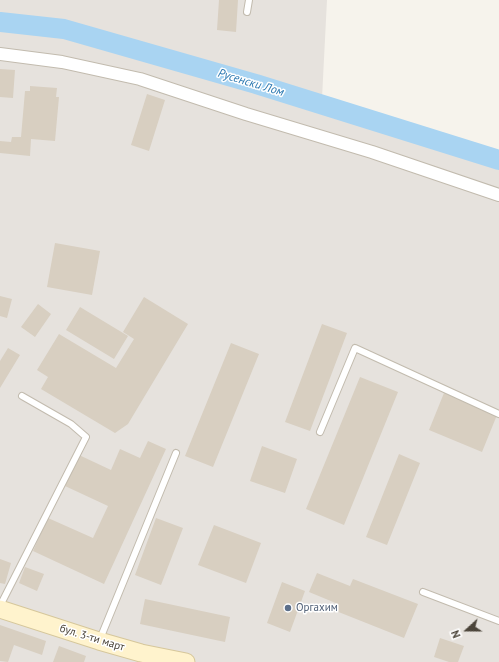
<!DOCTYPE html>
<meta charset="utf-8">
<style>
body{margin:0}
#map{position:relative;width:499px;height:662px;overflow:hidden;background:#f6f3ec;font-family:"PT Sans",sans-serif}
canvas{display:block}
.north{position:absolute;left:447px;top:610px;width:40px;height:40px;-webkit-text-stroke:3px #fff;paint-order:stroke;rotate:249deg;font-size:11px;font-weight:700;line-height:16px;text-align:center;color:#4b4439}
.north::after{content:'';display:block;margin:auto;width:14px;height:18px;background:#4b4439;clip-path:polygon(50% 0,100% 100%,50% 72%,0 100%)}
</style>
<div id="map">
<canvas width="499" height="662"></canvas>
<div class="north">N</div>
</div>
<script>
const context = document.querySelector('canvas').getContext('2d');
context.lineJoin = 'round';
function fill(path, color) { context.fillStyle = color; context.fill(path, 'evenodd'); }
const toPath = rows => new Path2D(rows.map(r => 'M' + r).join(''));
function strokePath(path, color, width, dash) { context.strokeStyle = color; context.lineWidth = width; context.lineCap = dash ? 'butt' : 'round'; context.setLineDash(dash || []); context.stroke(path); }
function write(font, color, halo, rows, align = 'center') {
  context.font = font + ' "PT Sans",sans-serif'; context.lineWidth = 3; context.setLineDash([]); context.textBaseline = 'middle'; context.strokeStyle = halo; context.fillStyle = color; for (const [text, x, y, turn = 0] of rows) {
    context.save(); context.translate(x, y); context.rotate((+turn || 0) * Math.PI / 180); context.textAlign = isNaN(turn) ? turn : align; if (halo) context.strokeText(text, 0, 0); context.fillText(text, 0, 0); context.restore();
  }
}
const industrial = toPath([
 [0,0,327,0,322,98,499,165,499,662,0,662]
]);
const river = toPath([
 [0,22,64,29,256,84,499,160]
]);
const building = toPath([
 [219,0,238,0,236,32,217,30],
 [0,69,15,70,13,98,0,97],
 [30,86,57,88,56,97,59,97,55,141,31,139,30,156,0,153,0,141,11,142,12,137,21,137,25,91,30,91],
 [147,94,165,100,149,151,131,145],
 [55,243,100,251,92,295,47,287],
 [0,296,12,299,7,318,0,316],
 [144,297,188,324,128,424,115,433,41,389,48,377,37,370,59,334,116,368,134,339,123,332],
 [38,304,51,314,35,337,21,327],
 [80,307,128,336,114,359,66,330],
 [322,324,347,333,310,431,285,422],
 [231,343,259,354,213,467,185,456],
 [8,348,20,355,0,388,0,361],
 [360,377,398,392,344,525,306,509],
 [444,393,497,415,482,452,429,430],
 [148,441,166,449,104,584,33,551,48,518,93,538,108,506,65,486,79,455,111,470,120,449,140,458],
 [262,446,297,459,285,493,250,481],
 [399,454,420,463,387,545,366,537],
 [156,518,183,528,161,585,135,575],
 [214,525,261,543,246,583,198,565],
 [0,559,11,563,5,584,0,583],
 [25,567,44,574,37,591,19,583],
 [317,573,350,586,353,579,418,604,404,638,336,611,338,604,309,592],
 [282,582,305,591,290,632,267,623],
 [145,599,230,617,225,642,140,624],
 [0,625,46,641,42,655,14,645,8,662,0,661],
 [440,638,464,646,458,662,449,662,434,657],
 [59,646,86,656,84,662,53,662]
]);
const lane = toPath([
 [247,12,249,0],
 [320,432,355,348,499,414],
 [423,592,499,621],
 [0,606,86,437,71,424,22,396],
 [100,639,176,453]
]);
const street = toPath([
 [0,54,62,62,140,79,246,114,372,152,499,195]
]);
const secondary = toPath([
 [0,609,99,641,141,653,186,662]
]);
const markers = [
 [288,608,4,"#5c6f8a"]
];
const serviceNames = [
 ["Оргахим",296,608]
];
const streetNames = [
 ["бул. 3-ти март",92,638,17]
];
const waterNames = [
 ["Русенски Лом",251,83,17]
];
fill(industrial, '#e6e2dd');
strokePath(river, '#a9d4f2', 20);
fill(building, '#d8cfc1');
strokePath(lane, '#c2bbae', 8);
strokePath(street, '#c2bbae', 14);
strokePath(secondary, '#d6c79b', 19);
strokePath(lane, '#fff', 6);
strokePath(street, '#fff', 12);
strokePath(secondary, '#fff3cd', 17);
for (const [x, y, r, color] of markers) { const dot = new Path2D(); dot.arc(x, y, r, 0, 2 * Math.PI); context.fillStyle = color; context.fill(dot); strokePath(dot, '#fff', 1.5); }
write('11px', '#4e5e75', '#fff', serviceNames, 'left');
write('11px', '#4b4439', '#fff', streetNames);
write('italic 12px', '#2e7ab2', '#fff', waterNames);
</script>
